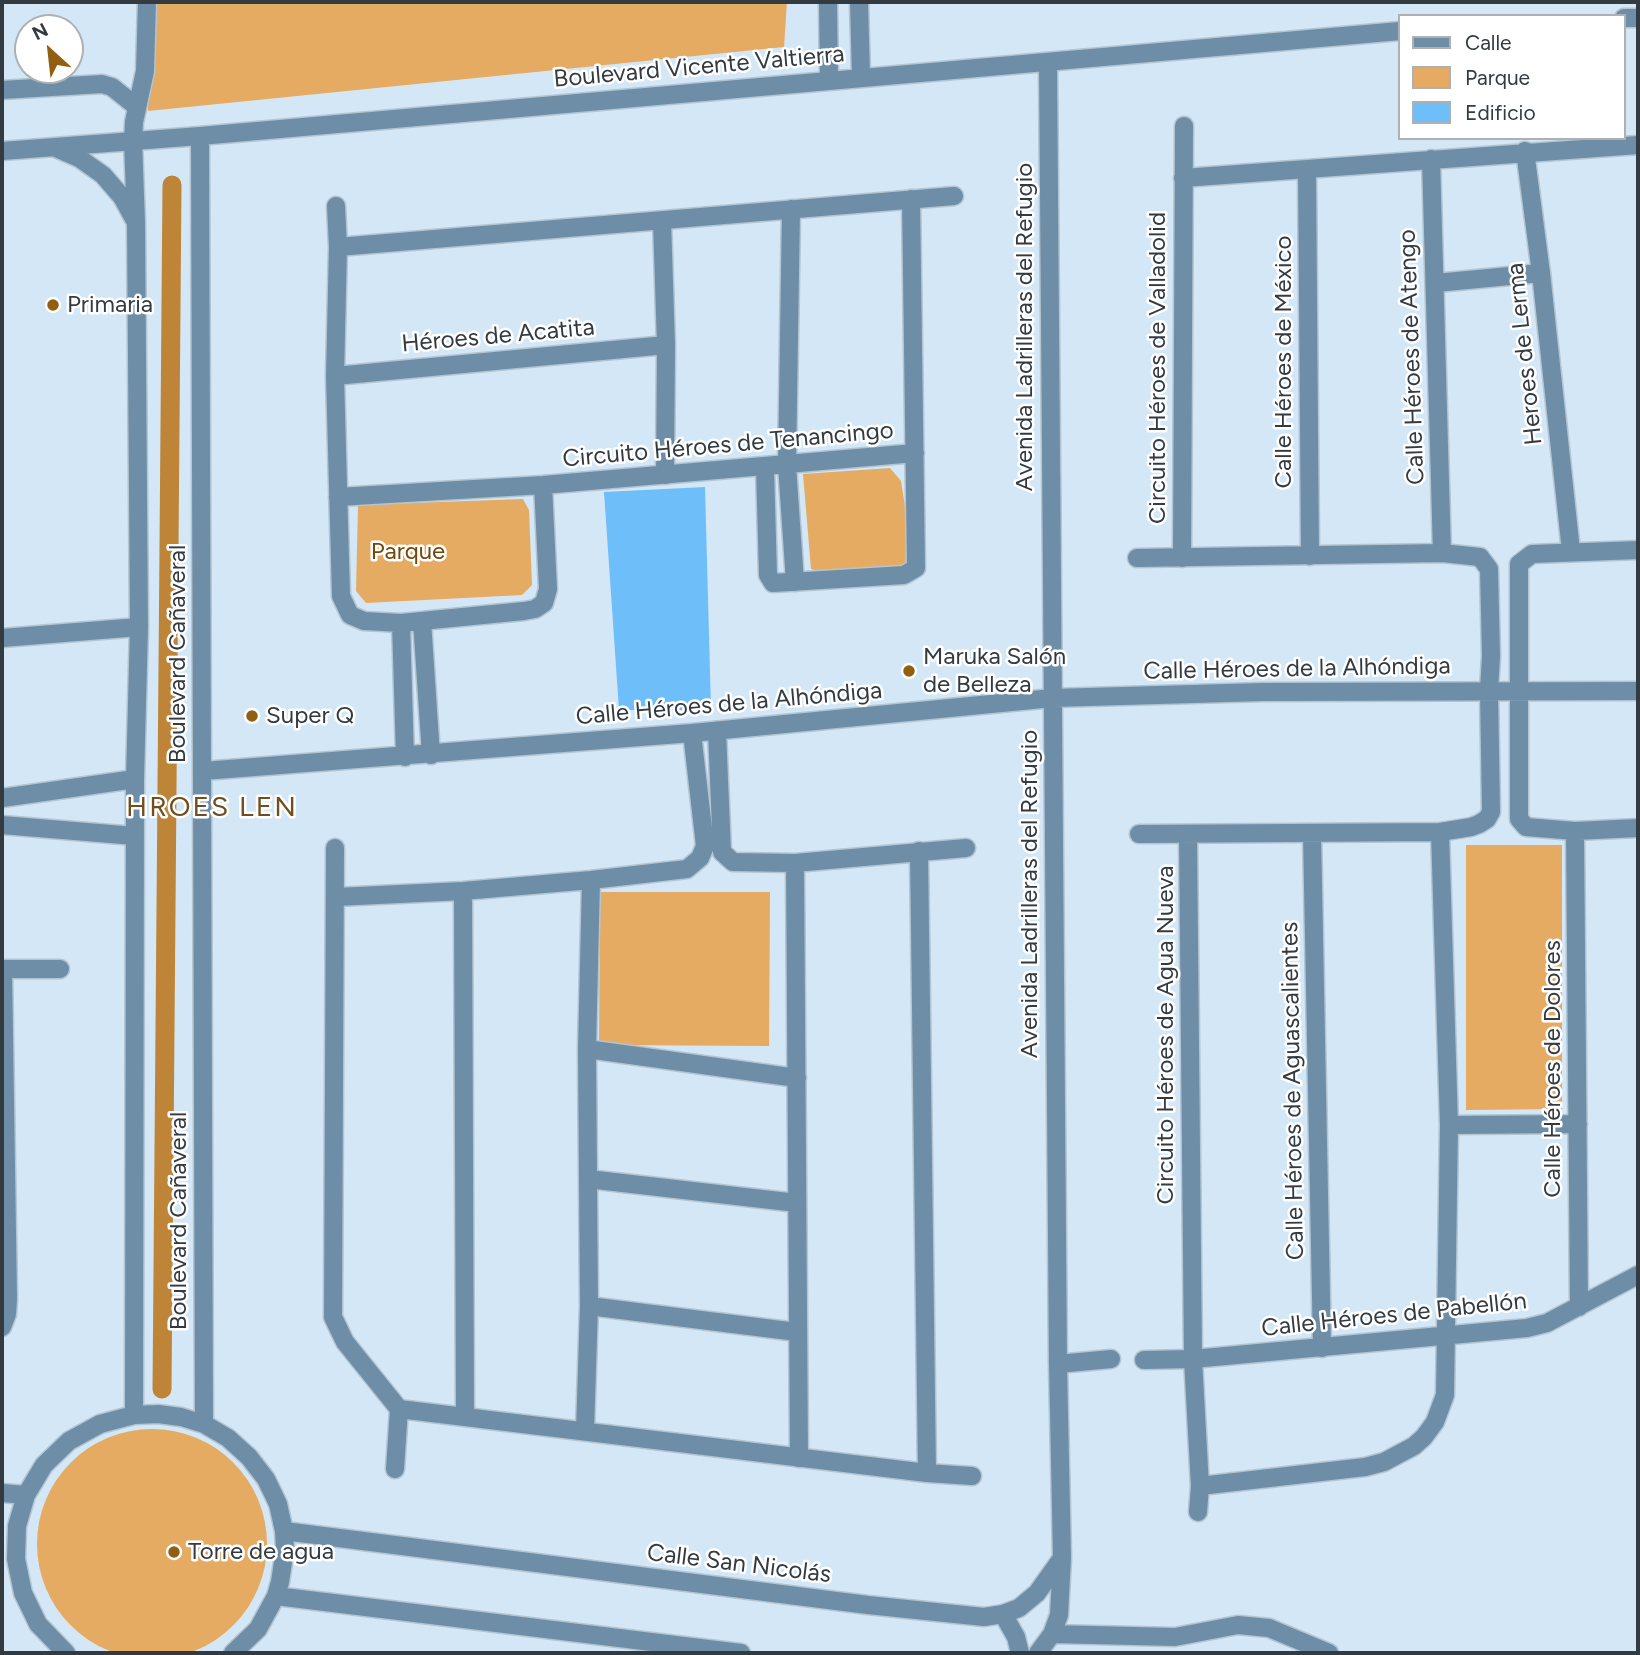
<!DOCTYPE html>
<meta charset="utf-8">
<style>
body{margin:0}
#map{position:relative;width:1640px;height:1655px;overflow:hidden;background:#d3e7f6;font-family:Figtree,sans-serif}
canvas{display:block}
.frame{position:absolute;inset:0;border:4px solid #333b41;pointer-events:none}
.legend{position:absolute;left:1398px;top:14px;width:228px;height:126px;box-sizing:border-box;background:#fff;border:2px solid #adb1b3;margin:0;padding:9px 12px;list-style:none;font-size:21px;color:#333b41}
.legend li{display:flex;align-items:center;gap:14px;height:35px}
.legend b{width:35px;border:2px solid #adb1b3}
.north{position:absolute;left:14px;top:14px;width:70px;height:70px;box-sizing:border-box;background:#fff;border:2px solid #adb1b3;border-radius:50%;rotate:333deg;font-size:19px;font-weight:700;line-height:28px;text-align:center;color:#333b41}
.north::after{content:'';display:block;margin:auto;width:24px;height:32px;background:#925f11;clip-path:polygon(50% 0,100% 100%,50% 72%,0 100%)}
</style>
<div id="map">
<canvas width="1640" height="1655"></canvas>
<div class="frame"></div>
<ul class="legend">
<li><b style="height:9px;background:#6e8ea7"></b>Calle</li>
<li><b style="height:19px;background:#e5ab63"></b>Parque</li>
<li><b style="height:19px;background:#6ebef9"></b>Edificio</li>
</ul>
<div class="north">N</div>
</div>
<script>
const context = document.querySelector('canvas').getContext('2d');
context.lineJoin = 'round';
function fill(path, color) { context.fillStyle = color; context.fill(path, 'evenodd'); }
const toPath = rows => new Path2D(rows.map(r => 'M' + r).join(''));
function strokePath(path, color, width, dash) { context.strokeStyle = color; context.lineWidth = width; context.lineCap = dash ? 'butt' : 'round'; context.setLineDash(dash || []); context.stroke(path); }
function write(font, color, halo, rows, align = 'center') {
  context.font = font + ' Figtree,sans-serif'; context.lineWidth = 5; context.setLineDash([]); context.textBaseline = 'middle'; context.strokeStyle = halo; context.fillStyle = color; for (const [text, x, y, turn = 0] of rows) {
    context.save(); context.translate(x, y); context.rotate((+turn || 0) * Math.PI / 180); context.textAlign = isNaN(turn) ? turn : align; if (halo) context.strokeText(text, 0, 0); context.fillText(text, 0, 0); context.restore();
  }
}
const green = toPath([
 [150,2,787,2,784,47,148,111],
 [890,468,901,481,911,544,906,568,829,574,811,569,803,474],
 [523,499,529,510,532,585,522,595,366,603,356,591,358,505],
 [1466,845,1562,845,1562,1109,1466,1110],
 [600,892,770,892,769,1046,599,1045],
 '37 1544a115 115 0 1 1 230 0a115 115 0 1 1-230 0Z'
]);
const canal = toPath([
 [162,1389,172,185]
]);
const building = toPath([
 [705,487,711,710,619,710,604,492]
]);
const minor = toPath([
 [828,2,829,79],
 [859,2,861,77],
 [1624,18,1638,18],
 [2,90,102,84,112,87,137,107],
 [200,136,204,1424],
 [56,148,79,158,103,175,122,197,134,219],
 [2,151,200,136,1400,31],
 [1525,151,1541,273,1571,551],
 [1431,159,1442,553],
 [1307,169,1310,556],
 [1183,178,1638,145],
 [336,206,338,247,335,376,341,596,350,615,364,621,401,623,524,611,535,609,544,603,548,589,543,485],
 [791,209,787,465,795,582],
 [662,221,666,345,665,475],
 [338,247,954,196],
 [1436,283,1541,273],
 [335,376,666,345],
 [765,468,768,575,773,583,904,575,916,568,911,199],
 [338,497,543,485,915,453],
 [1638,550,1532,554,1519,564,1519,819,1526,827,1575,831,1638,828],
 [1137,558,1442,553,1480,557,1489,569,1491,656,1489,690,1491,812,1487,819,1479,824,1471,827,1440,832,1139,834],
 [1182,558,1184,126],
 [422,621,431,755],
 [401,623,405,757],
 [2,638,139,627],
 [717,731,722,852,733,862,795,863,966,848],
 [203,771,692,733,1053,698,1263,692,1638,691],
 [2,798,135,779],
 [2,825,135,836],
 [1575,831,1579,1307],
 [1312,833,1322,1348],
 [1188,835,1193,1359,1200,1486,1198,1512],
 [335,848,333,1317,345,1342,399,1409,395,1469],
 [919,851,927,1473],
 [795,863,799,1458],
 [463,891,465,1417],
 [336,897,463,891,591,880,687,869,700,858,705,846,692,733],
 [2,969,60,969],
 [587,1049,797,1078],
 [1449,1125,1578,1124],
 [588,1179,797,1203],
 [589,1306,797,1332],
 [2,1327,7,1314,8,1299,3,969],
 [1144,1360,1193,1359,1527,1328,1547,1323,1638,1275],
 [1058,1364,1111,1359],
 [399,1409,927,1473,972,1476],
 [134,1415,135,779,139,627,136,222,133,141,134,122,145,71,147,2],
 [585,1431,589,1306,587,1049,591,880],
 [1200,1486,1365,1467,1384,1462,1414,1446,1424,1437,1435,1422,1445,1395,1449,1125,1440,832],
 [2,1493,26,1495],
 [284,1531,868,1605,984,1617,1003,1614,1019,1608,1037,1593,1062,1558],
 [276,1596,741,1653],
 [1003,1614,1016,1637,1020,1653],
 [1052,1634,1175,1637,1238,1625,1269,1628,1329,1653],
 [66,1653,38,1624,23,1593,16,1559,17,1526,26,1495,44,1465,69,1441,100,1424,134,1415,158,1414,181,1417,204,1424,228,1438,249,1457,266,1479,278,1504,284,1531,285,1549,280,1582,276,1596,258,1629,233,1653],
 [1038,1653,1052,1634,1059,1615,1062,1558,1058,1364,1048,62]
]);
const markers = [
 [53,305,7,"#925f11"],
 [909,671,7,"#925f11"],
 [252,716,7,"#925f11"],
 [174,1552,7,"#925f11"]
];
const streetNames = [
 ["Boulevard Vicente Valtierra",699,67,-5],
 ["Avenida Ladrilleras del Refugio",1025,327,-90],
 ["Héroes de Acatita",498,336,-5],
 ["Heroes de Lerma",1525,354,-96],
 ["Calle Héroes de Atengo",1412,357,-92],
 ["Calle Héroes de México",1284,362,-90],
 ["Circuito Héroes de Valladolid",1158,368,-90],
 ["Circuito Héroes de Tenancingo",728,445,-5],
 ["Boulevard Cañaveral",178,654,-90],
 ["Calle Héroes de la Alhóndiga",1297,669,-1],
 ["Calle Héroes de la Alhóndiga",729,704,-5],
 ["Avenida Ladrilleras del Refugio",1030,894,-90],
 ["Circuito Héroes de Agua Nueva",1166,1035,-90],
 ["Calle Héroes de Dolores",1553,1069,-90],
 ["Calle Héroes de Aguascalientes",1293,1091,-91],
 ["Boulevard Cañaveral",179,1221,-90],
 ["Calle Héroes de Pabellón",1394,1315,-6],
 ["Calle San Nicolás",739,1564,7]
];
const poiNames = [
 ["Primaria",67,305],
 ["Maruka Salón",923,657],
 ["de Belleza",923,685],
 ["Super Q",266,716],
 ["Torre de agua",188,1552]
];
const parkNames = [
 ["Parque",408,552]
];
const quarterNames = [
 ["HROES LEN",212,808]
];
fill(green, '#e5ab63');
strokePath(canal, '#be8438', 19);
fill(building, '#6ebef9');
strokePath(minor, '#b3c5d2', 21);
strokePath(minor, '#6e8ea7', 18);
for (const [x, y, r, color] of markers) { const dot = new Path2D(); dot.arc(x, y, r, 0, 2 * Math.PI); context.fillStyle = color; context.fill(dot); strokePath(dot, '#fff', 2.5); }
write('24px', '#333b41', '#fff', streetNames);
write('24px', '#333b41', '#fff', poiNames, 'left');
write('24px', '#71490f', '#fff', parkNames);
context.letterSpacing = '2px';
write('28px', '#724d1d', '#fff', quarterNames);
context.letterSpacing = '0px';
</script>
